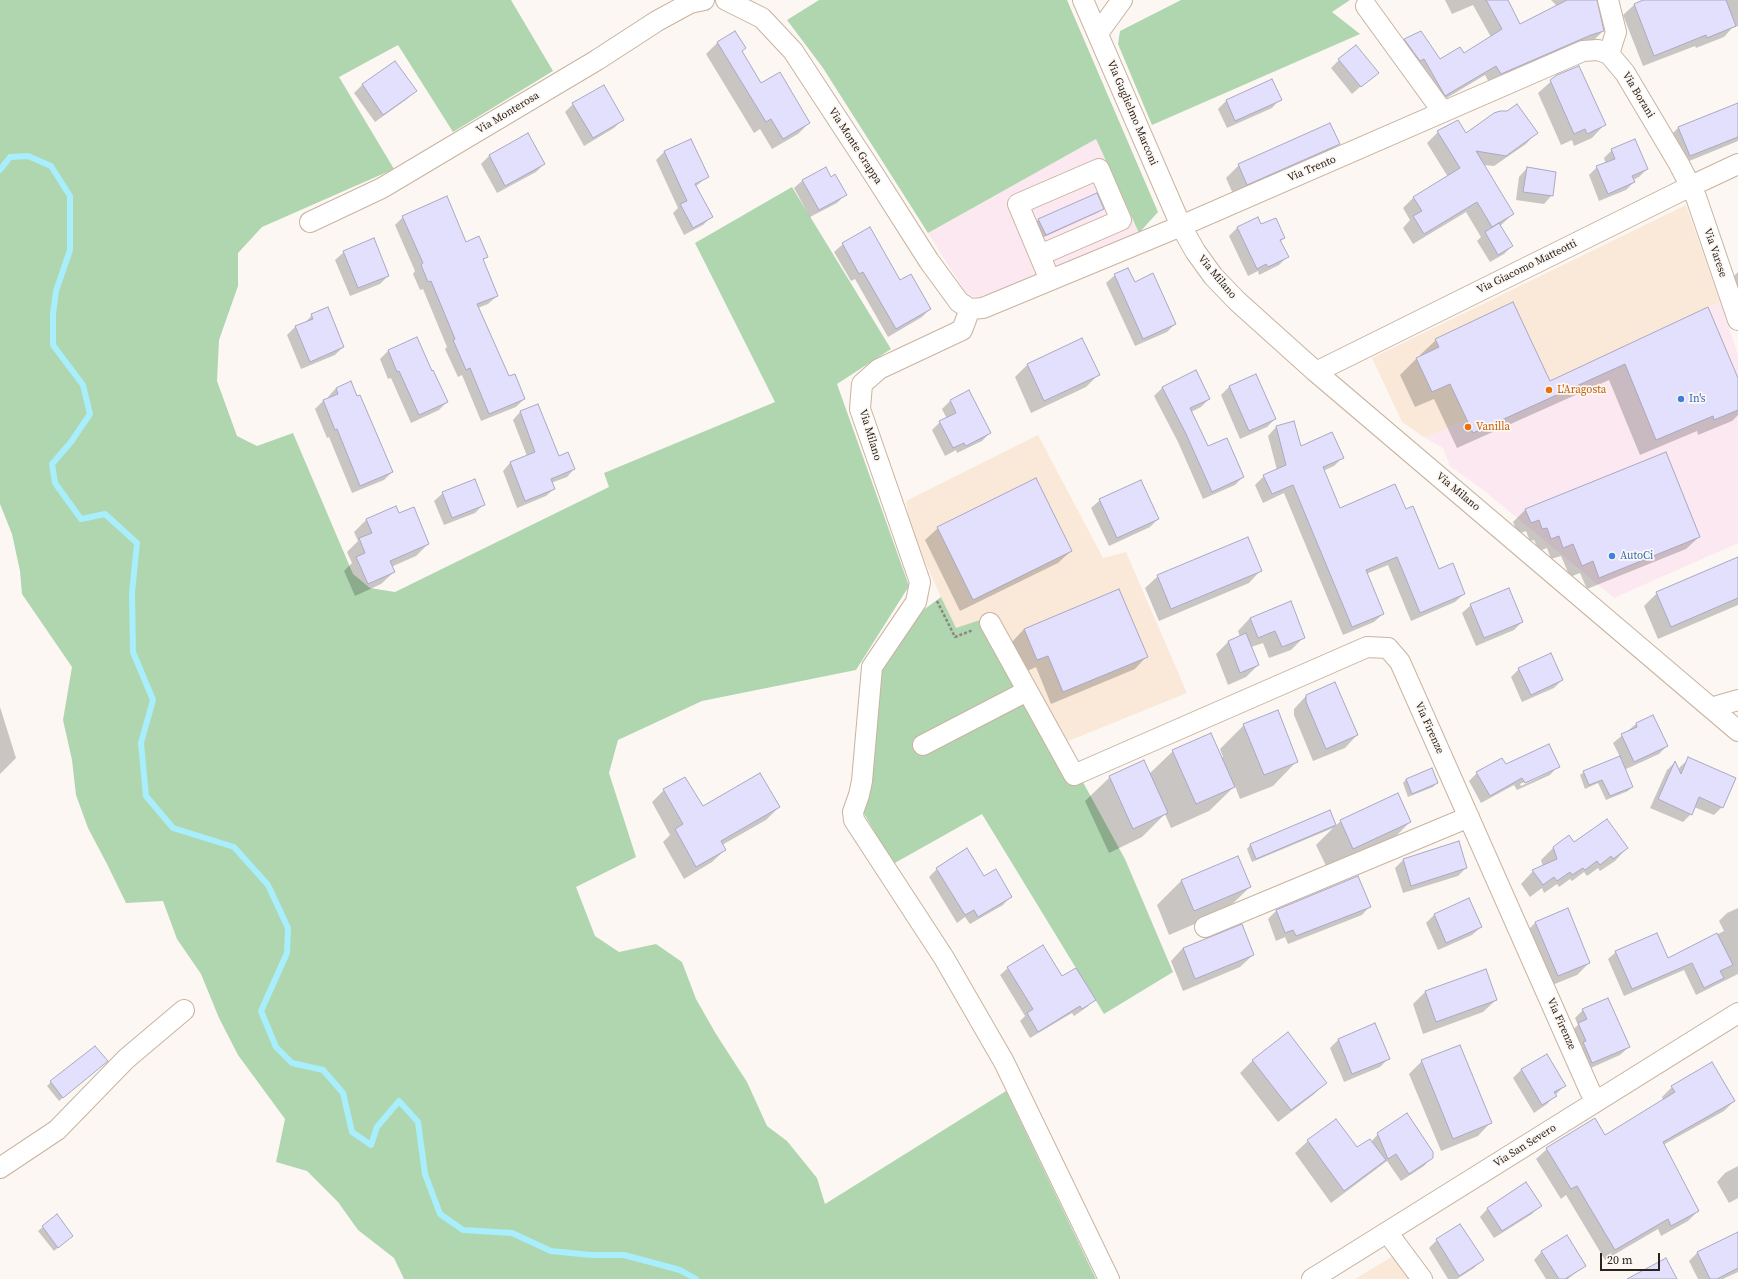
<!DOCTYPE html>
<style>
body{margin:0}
#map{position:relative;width:1738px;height:1279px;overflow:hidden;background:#fcf7f3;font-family:"Source Serif 4",serif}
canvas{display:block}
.scale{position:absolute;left:1600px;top:1253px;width:60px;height:18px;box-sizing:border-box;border:2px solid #2c241c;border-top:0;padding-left:5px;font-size:12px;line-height:14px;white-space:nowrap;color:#2c241c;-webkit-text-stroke:3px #fcf7f3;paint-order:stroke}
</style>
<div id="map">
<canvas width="1738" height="1279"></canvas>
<div class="scale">20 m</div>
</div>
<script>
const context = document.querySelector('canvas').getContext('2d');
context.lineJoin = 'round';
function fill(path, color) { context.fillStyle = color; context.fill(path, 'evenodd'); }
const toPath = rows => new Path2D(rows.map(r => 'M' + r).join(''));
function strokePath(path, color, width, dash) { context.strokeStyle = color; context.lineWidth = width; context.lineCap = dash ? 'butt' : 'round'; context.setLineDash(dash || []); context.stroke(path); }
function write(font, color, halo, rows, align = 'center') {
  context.font = font + ' "Source Serif 4",serif'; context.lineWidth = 3.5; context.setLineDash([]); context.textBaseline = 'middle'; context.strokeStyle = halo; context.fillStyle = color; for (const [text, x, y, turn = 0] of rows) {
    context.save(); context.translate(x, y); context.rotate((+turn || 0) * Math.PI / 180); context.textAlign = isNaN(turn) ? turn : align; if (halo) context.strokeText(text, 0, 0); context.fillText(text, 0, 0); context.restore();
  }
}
const commercial = toPath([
 [1096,139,1139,233,981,297,968,296,928,233],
 [1720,302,1738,355,1738,543,1614,598,1482,489,1450,466,1443,448,1424,437,1440,432]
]);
const built = toPath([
 [1686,205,1720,302,1440,432,1424,437,1402,422,1372,358],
 [1038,435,1103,558,1126,552,1187,693,1061,744,955,628,911,531,906,501],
 [1393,1256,1410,1279,1355,1279]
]);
const green = toPath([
 [0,0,511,0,553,71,453,132,398,45,339,77,394,169,262,227,238,253,238,286,219,340,217,381,237,436,257,446,293,433,353,574,370,588,395,592,609,487,604,473,775,402,695,243,792,187,891,349,837,384,909,586,856,670,702,701,618,740,609,773,636,857,576,887,595,936,619,952,656,944,682,962,696,999,716,1034,747,1082,767,1126,787,1141,817,1178,825,1204,1006,1091,1096,1279,404,1279,394,1258,358,1230,338,1202,307,1171,276,1162,285,1119,238,1055,219,1018,201,974,177,939,163,901,126,903,107,864,88,828,76,795,72,760,63,720,72,667,22,594,20,571,12,534,0,504],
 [819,0,1067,0,1158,212,1139,233,1096,139,928,233,823,68,787,20],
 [1181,0,1350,0,1332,12,1360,34,1152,125,1118,44,1120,31],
 [941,597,956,628,992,616,1125,859,1173,972,1104,1014,982,814,893,864,862,810,880,666,914,617]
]);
const shadow = toPath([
 [1445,0,1507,0,1519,26,1557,6,1551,0,1596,0,1603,31,1593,41,1490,84,1485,75,1435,105,1395,50,1405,40,1440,60,1463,55,1491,37,1473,5,1452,14],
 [1646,0,1738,0,1738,26,1732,28,1724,37,1696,48,1695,46,1643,66,1623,15,1634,5],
 [735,32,741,52,760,84,809,123,798,134,772,149,760,129,754,133,706,54,717,43],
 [1339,60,1377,72,1352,94,1331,68],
 [395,62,415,91,407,99,375,122,354,93,362,85],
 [1557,76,1604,125,1592,138,1574,146,1572,140,1561,145,1538,93],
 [1272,80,1280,99,1272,108,1227,128,1218,109,1226,101],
 [573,104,622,120,614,128,584,146,565,112],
 [1738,104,1738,141,1682,164,1670,136,1678,128],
 [1457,121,1466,135,1536,133,1526,144,1494,166,1483,165,1513,214,1500,226,1512,246,1504,254,1490,262,1477,241,1481,237,1466,212,1413,244,1403,228,1410,220,1403,208,1414,197,1448,177,1427,143,1438,132],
 [528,135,544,164,536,172,497,193,481,164,489,156],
 [690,140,707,177,695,187,711,217,703,225,684,235,673,213,678,208,656,160,664,152],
 [1338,144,1326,157,1234,196,1226,178,1239,165],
 [1612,150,1647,169,1639,177,1633,180,1634,182,1626,190,1599,201,1589,175,1597,167,1606,164,1604,158],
 [1527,168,1552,195,1544,204,1516,200,1519,177],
 [831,178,845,195,837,203,810,217,794,188,803,180],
 [1102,209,1099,212,1042,238,1035,223,1039,219],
 [403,217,466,243,487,257,482,261,497,296,488,304,478,308,508,378,524,399,516,407,481,421,462,375,458,377,445,349,447,347,423,289,420,290,413,274,415,271,395,225],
 [1261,226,1284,238,1280,242,1287,257,1279,265,1259,275,1258,271,1248,276,1229,236,1237,228],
 [843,244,899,282,930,309,922,317,888,337,855,279,851,281,834,252],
 [344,252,388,276,380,284,350,296,335,260],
 [1128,269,1134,283,1175,324,1167,332,1135,346,1106,283,1115,275],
 [1738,272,1738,303,1729,281],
 [312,315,343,347,335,355,301,369,287,335,295,327,304,324],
 [1656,333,1738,381,1738,415,1732,421,1698,435,1697,431,1640,455,1609,380,1457,448,1434,399,1415,407,1400,375,1416,359,1420,357,1420,355,1436,340,1550,382],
 [417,339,431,372,447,402,439,410,411,423,391,378,388,379,380,359,388,351],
 [1082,339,1098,375,1086,387,1031,413,1015,377,1027,365],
 [1196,372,1209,399,1201,407,1191,412,1208,447,1243,477,1235,485,1203,499,1178,442,1154,396,1162,388],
 [1255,375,1275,419,1267,427,1240,439,1221,395,1229,387],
 [336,388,392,472,384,480,352,493,329,437,327,438,315,409,323,401,329,399,328,397],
 [950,401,990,433,982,441,957,453,956,450,945,456,932,430,940,422,947,419,942,409],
 [538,405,558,457,574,469,567,477,551,483,554,489,546,496,517,508,503,471,510,463,527,456,513,420,520,412],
 [1276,427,1300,447,1343,457,1334,466,1323,471,1339,509,1405,510,1439,570,1464,594,1455,602,1411,621,1388,565,1366,574,1383,614,1374,622,1343,635,1284,493,1263,503,1255,485,1264,476,1277,470,1268,436],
 [443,493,484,504,475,513,444,525,434,501],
 [1100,500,1158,519,1150,527,1109,546,1091,508],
 [395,507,398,515,428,544,416,556,391,567,394,572,381,584,355,596,344,571,352,563,347,552,358,541,354,532,366,520],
 [1526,509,1699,537,1686,549,1587,589,1580,573,1570,577,1561,556,1551,559,1547,548,1539,551,1534,540,1530,541,1526,531,1518,534,1513,522],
 [938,528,1071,551,1058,563,960,611,925,540],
 [1738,559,1738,605,1658,639,1644,606,1657,593],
 [1261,570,1249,583,1159,621,1145,588,1158,576],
 [1471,605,1522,622,1514,630,1476,646,1462,613],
 [1250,618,1304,637,1291,650,1269,658,1263,643,1251,647,1258,665,1246,677,1228,685,1216,654,1228,642,1240,637,1238,631],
 [1024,629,1147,656,1135,669,1051,704,1036,667,1025,672,1012,642],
 [1519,669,1562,680,1554,688,1522,702,1511,677],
 [1306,696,1357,735,1345,748,1313,761,1294,715,1294,709],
 [0,707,16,758,0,774],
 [1653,716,1667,746,1659,754,1624,770,1632,787,1628,791,1606,800,1598,783,1585,789,1580,775,1584,772,1620,757,1613,743,1636,724],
 [1244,725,1297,761,1273,786,1240,799,1235,786,1209,811,1171,828,1165,814,1142,837,1109,853,1085,801,1110,777,1149,774,1173,751,1221,758,1223,757,1220,749],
 [1689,759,1722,807,1714,815,1694,807,1691,814,1683,822,1650,808,1667,770,1674,763,1678,771,1680,767],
 [1506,766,1558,766,1550,775,1517,790,1514,785,1481,803,1469,781,1477,773],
 [1550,770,1550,772,1521,786,1520,784],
 [1406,779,1437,783,1433,787,1408,797,1403,783],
 [664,790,702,807,779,807,766,820,722,845,725,850,712,862,684,879,663,842,670,835,652,802],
 [1329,811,1335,826,1341,821,1410,822,1386,846,1329,872,1316,845,1333,828,1252,862,1247,849,1250,845],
 [1569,836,1574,843,1627,848,1615,861,1600,871,1598,868,1587,876,1584,872,1572,881,1570,879,1559,887,1557,884,1544,893,1542,888,1530,897,1521,884,1533,871,1543,867,1541,860,1553,848],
 [1237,858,1250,887,1225,911,1169,935,1157,905,1181,881],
 [1403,860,1466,868,1458,876,1403,893,1395,868],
 [937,869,984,878,1011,896,1003,905,970,924,965,917,957,923,929,877],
 [1358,877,1370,906,1362,915,1288,944,1285,937,1276,941,1268,919,1276,911],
 [1469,899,1481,927,1472,935,1438,950,1426,923,1434,915],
 [1738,908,1738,974,1696,995,1684,970,1624,996,1608,959,1616,952,1667,959,1724,931,1719,921,1727,913],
 [1535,923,1589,963,1577,975,1545,988,1523,935],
 [1183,948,1253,955,1240,967,1183,991,1171,961],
 [1008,968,1061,978,1094,1000,1087,1007,1074,1016,1072,1013,1030,1038,1020,1021,1025,1016,1000,975],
 [1486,970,1496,1000,1483,1012,1423,1034,1413,1004,1425,992],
 [1583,1010,1629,1047,1620,1055,1584,1071,1570,1032,1578,1025,1575,1018],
 [1374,1025,1389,1058,1380,1067,1344,1082,1330,1048,1338,1040],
 [1546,1055,1564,1086,1547,1104,1534,1113,1513,1078,1521,1070],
 [1253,1060,1326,1083,1313,1095,1278,1122,1240,1073],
 [1422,1061,1490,1123,1478,1136,1441,1151,1409,1074],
 [102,1065,59,1101,47,1086,51,1082],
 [1672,1087,1734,1101,1724,1111,1663,1145,1698,1211,1688,1221,1661,1236,1658,1229,1605,1260,1566,1195,1561,1199,1536,1159,1547,1149,1595,1119,1605,1136,1663,1100,1662,1097],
 [1336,1120,1357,1149,1371,1142,1378,1134,1432,1157,1424,1166,1401,1181,1387,1161,1331,1203,1295,1153,1308,1141],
 [1738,1166,1738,1198,1729,1203,1717,1182,1725,1173],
 [1540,1206,1532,1214,1494,1238,1480,1217,1488,1208],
 [56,1216,68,1239,54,1251,38,1231],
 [1738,1233,1738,1272,1723,1279,1698,1279,1689,1261,1697,1253],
 [1437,1240,1482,1260,1474,1268,1457,1279,1448,1279,1429,1248],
 [1542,1251,1585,1265,1568,1279,1546,1279,1534,1260]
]);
const stream = toPath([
 [0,170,10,157,28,156,51,166,70,196,70,250,56,291,53,314,53,345,83,385,90,414,71,442,52,464,55,483,81,519,105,514,137,543,132,593,133,652,153,700,141,743,146,796,173,828,234,847,268,885,288,928,287,953,261,1011,276,1047,292,1063,323,1070,343,1093,352,1132,371,1145,377,1127,399,1101,418,1122,425,1174,440,1214,463,1230,512,1233,551,1251,591,1255,624,1255,680,1270,696,1279]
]);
const building = toPath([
 [1486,0,1508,0,1520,24,1567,0,1597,0,1604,31,1591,35,1501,74,1496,66,1445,96,1424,59,1420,61,1404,39,1421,31,1440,59,1460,47,1464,53,1502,29,1486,0],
 [1643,0,1726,0,1736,26,1707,38,1706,35,1654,56,1634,4,1643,0],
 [735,31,746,48,742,51,761,83,780,72,810,123,783,139,771,119,766,122,717,42,735,31],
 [1356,45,1379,73,1361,87,1338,59,1356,45],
 [395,61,417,91,383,115,362,84,395,61],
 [1579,66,1606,125,1587,134,1585,129,1574,134,1550,80,1557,75,1579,66],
 [1272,79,1282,100,1235,121,1226,100,1272,79],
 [604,85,624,120,593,138,572,103,604,85],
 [1738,103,1738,137,1690,156,1678,127,1738,103],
 [1517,104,1538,133,1506,156,1476,151,1514,214,1492,227,1477,202,1424,234,1413,216,1422,211,1413,197,1460,168,1437,131,1458,120,1466,133,1494,113,1500,111,1507,111,1517,104],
 [1330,123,1340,144,1247,185,1238,164,1330,123],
 [528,133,545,164,505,186,489,155,528,133],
 [691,139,709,177,695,184,713,217,693,228,680,204,687,201,664,151,691,139],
 [1635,139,1648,169,1632,176,1635,182,1608,194,1596,166,1615,159,1611,149,1635,139],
 [826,167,831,177,835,174,847,195,819,210,802,180,826,167],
 [1527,167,1556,172,1553,196,1523,192,1527,167],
 [1097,193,1104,209,1046,235,1038,219,1097,193],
 [447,196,466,242,479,236,488,257,483,259,498,296,477,304,509,376,515,374,525,399,489,414,470,368,466,370,453,340,455,339,431,281,428,282,421,265,423,263,402,216,447,196],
 [1258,217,1261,224,1276,218,1285,238,1280,240,1289,257,1268,267,1266,264,1257,269,1237,227,1258,217],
 [1499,223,1513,246,1498,255,1485,232,1499,223],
 [870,227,900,280,911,274,931,309,896,329,863,272,859,274,842,243,870,227],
 [374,238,389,276,358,288,343,251,374,238],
 [1128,268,1135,282,1153,273,1176,324,1143,339,1114,274,1128,268],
 [1513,302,1550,381,1708,307,1738,378,1738,410,1714,420,1713,416,1656,440,1625,364,1473,433,1450,384,1432,392,1416,358,1439,347,1435,339,1513,302],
 [328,307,344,347,310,362,295,326,313,319,311,314,328,307],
 [417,337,432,371,433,370,448,402,419,415,399,371,397,372,388,350,417,337],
 [1082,338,1100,375,1044,401,1027,364,1082,338],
 [1196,370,1210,399,1190,408,1208,446,1227,438,1244,477,1212,492,1186,434,1162,387,1196,370],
 [1256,374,1276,419,1249,431,1229,386,1256,374],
 [351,381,357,396,360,395,393,472,360,486,337,429,335,430,323,400,338,394,336,388,351,381],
 [969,390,991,433,966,446,964,443,953,448,939,421,956,413,950,400,969,390],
 [538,404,559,456,568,452,575,469,551,479,555,489,525,501,510,462,535,452,520,411,538,404],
 [1294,421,1301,446,1332,432,1344,458,1323,467,1340,508,1395,484,1406,509,1413,506,1439,569,1453,563,1465,594,1420,613,1397,557,1366,570,1384,614,1352,627,1293,485,1272,494,1263,475,1286,465,1276,426,1294,421],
 [1666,452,1700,537,1599,578,1593,561,1582,566,1573,544,1563,548,1559,536,1551,539,1547,528,1542,529,1539,520,1531,523,1525,509,1666,452],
 [1036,478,1072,551,973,600,937,527,1036,478],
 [475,479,485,505,452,518,442,492,475,479],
 [1141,480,1159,519,1117,538,1099,499,1141,480],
 [396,506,399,513,414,507,429,544,390,561,395,572,368,584,356,557,365,553,359,538,372,533,366,519,396,506],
 [1248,537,1262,571,1171,609,1157,575,1248,537],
 [1738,557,1738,598,1671,627,1656,592,1738,557],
 [1509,588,1523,622,1484,638,1470,604,1509,588],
 [1119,589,1148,657,1063,692,1048,656,1037,660,1024,629,1119,589],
 [1291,601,1305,638,1282,647,1275,631,1258,638,1250,618,1291,601],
 [1246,633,1259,665,1240,673,1228,641,1246,633],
 [1551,653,1563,680,1531,695,1518,668,1551,653],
 [1335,682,1358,735,1326,749,1306,702,1306,695,1335,682],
 [1278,710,1298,762,1264,775,1243,724,1278,710],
 [1653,715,1668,746,1634,762,1621,734,1637,727,1636,723,1653,715],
 [1211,733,1235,787,1196,804,1172,750,1211,733],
 [1549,744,1560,767,1525,783,1522,778,1490,796,1476,772,1502,758,1506,764,1549,744],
 [1620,756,1633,787,1610,796,1602,780,1589,785,1583,771,1620,756],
 [1688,757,1736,778,1723,808,1699,797,1692,815,1658,799,1675,761,1681,774,1688,757],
 [1144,760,1168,813,1133,829,1109,776,1144,760],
 [1432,768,1438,783,1412,794,1406,779,1432,768],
 [760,773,780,807,721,841,726,850,696,867,675,829,683,824,663,789,685,777,703,806,760,773],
 [1398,793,1411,822,1353,849,1340,820,1398,793],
 [1330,810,1336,825,1256,859,1250,844,1330,810],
 [1607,819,1628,848,1613,859,1611,856,1600,865,1597,861,1585,870,1583,868,1572,875,1570,872,1557,881,1554,877,1543,885,1532,870,1557,859,1553,847,1569,835,1574,842,1607,819],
 [1459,841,1467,868,1411,886,1403,859,1459,841],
 [967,848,984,876,996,869,1012,897,978,917,974,910,965,915,936,868,967,848],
 [1238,856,1251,887,1194,911,1181,880,1238,856],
 [1358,876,1371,907,1296,936,1293,930,1285,933,1276,910,1358,876],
 [1469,898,1482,927,1446,943,1434,914,1469,898],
 [1568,908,1590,963,1558,976,1535,922,1568,908],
 [1242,924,1254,955,1195,979,1183,948,1242,924],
 [1657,933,1668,958,1717,933,1733,965,1720,971,1724,978,1704,988,1692,963,1632,989,1615,951,1657,933],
 [1043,945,1062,976,1076,968,1096,1000,1082,1009,1080,1006,1038,1032,1027,1013,1033,1009,1007,967,1043,945],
 [1486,969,1497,1000,1436,1022,1425,991,1486,969],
 [1608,998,1630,1047,1592,1063,1583,1042,1586,1041,1578,1023,1587,1019,1582,1009,1608,998],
 [1375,1023,1390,1059,1352,1074,1338,1039,1375,1023],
 [1288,1032,1327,1083,1291,1110,1252,1060,1288,1032],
 [1460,1045,1492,1123,1453,1139,1421,1060,1460,1045],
 [95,1046,108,1061,63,1098,50,1081,95,1046],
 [1547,1054,1566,1086,1554,1092,1557,1096,1542,1105,1521,1069,1547,1054],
 [1712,1062,1735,1101,1663,1142,1699,1211,1671,1226,1668,1219,1615,1250,1577,1186,1571,1189,1546,1148,1595,1118,1605,1135,1675,1092,1671,1086,1712,1062],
 [1407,1113,1433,1152,1433,1158,1409,1174,1396,1154,1388,1159,1377,1133,1407,1113],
 [1336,1119,1357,1147,1370,1139,1386,1160,1344,1191,1307,1140,1336,1119],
 [1526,1182,1542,1206,1502,1231,1487,1208,1526,1182],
 [57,1214,73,1236,58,1248,42,1226,57,1214],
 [1460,1224,1484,1260,1459,1276,1436,1239,1460,1224],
 [1738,1232,1738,1268,1717,1279,1710,1279,1697,1252,1738,1232],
 [1567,1235,1586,1266,1565,1279,1559,1279,1541,1251,1567,1235],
 [1666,1258,1677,1279,1627,1279,1666,1258]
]);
const path = toPath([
 [937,601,955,637,973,630]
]);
const minor = toPath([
 [726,0,762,18,793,51,871,170,929,261,959,302,970,309],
 [1083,0,1181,226,1195,251,1213,276,1237,301,1316,372,1738,731],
 [1608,0,1616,32,1609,54,1625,73,1679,164,1696,197,1738,320],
 [1366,6,1443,112],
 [1098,33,1122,0],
 [310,222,382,188,597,60,657,21,690,3,704,0],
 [1040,255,1121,220,1099,169,1018,204,1050,280],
 [1316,372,1691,186,1738,164],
 [990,623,1074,775,1367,647,1388,648,1400,662,1590,1091,1597,1101],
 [1717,706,1738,700],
 [923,745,1027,691],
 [1205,927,1469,817],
 [0,1168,57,1130,126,1059,184,1010],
 [1387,1232,1422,1279],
 [1109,1279,1004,1062,944,958,854,820,853,812,859,795,862,781,872,667,916,602,920,582,860,409,862,384,879,369,962,330,970,309,983,308,1181,226,1583,51,1598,50,1609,54],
 [1312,1279,1738,1013]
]);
const markers = [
 [1549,390,4,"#e8710a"],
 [1681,399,4,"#3f7fe0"],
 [1468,427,4,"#e8710a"],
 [1612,556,4,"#3f7fe0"]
];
const streetNames = [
 ["Via Borani",1638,95,59],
 ["Via Monterosa",508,113,-31],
 ["Via Guglielmo Marconi",1132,113,67],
 ["Via Monte Grappa",855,146,57],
 ["Via Trento",1312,169,-23],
 ["Via Varese",1715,253,71],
 ["Via Giacomo Matteotti",1527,267,-26],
 ["Via Milano",1217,277,50],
 ["Via Milano",870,435,73],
 ["Via Milano",1458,492,40],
 ["Via Firenze",1429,728,66],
 ["Via Firenze",1561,1024,66],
 ["Via San Severo",1525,1146,-32]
];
const foodNames = [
 ["L'Aragosta",1557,390],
 ["Vanilla",1476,427]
];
const shopNames = [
 ["In's",1689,399],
 ["AutoCi",1620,556]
];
fill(commercial, '#fce8f0');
fill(built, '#fae9d9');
fill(green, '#afd6af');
fill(shadow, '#0003');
strokePath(stream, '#a8eefd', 6);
fill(building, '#e2e0fc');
strokePath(building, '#aaa8c3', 1);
strokePath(minor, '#c9b39f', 22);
strokePath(path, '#8e8781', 2.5, [3, 2]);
strokePath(minor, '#fff', 20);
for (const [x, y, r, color] of markers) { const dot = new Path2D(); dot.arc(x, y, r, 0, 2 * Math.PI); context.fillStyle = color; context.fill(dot); strokePath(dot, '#fcf7f3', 1.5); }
write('11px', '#2c241c', '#fcf7f3', streetNames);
write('11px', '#c56008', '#fcf7f3', foodNames, 'left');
write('11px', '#366cbe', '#fcf7f3', shopNames, 'left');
</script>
